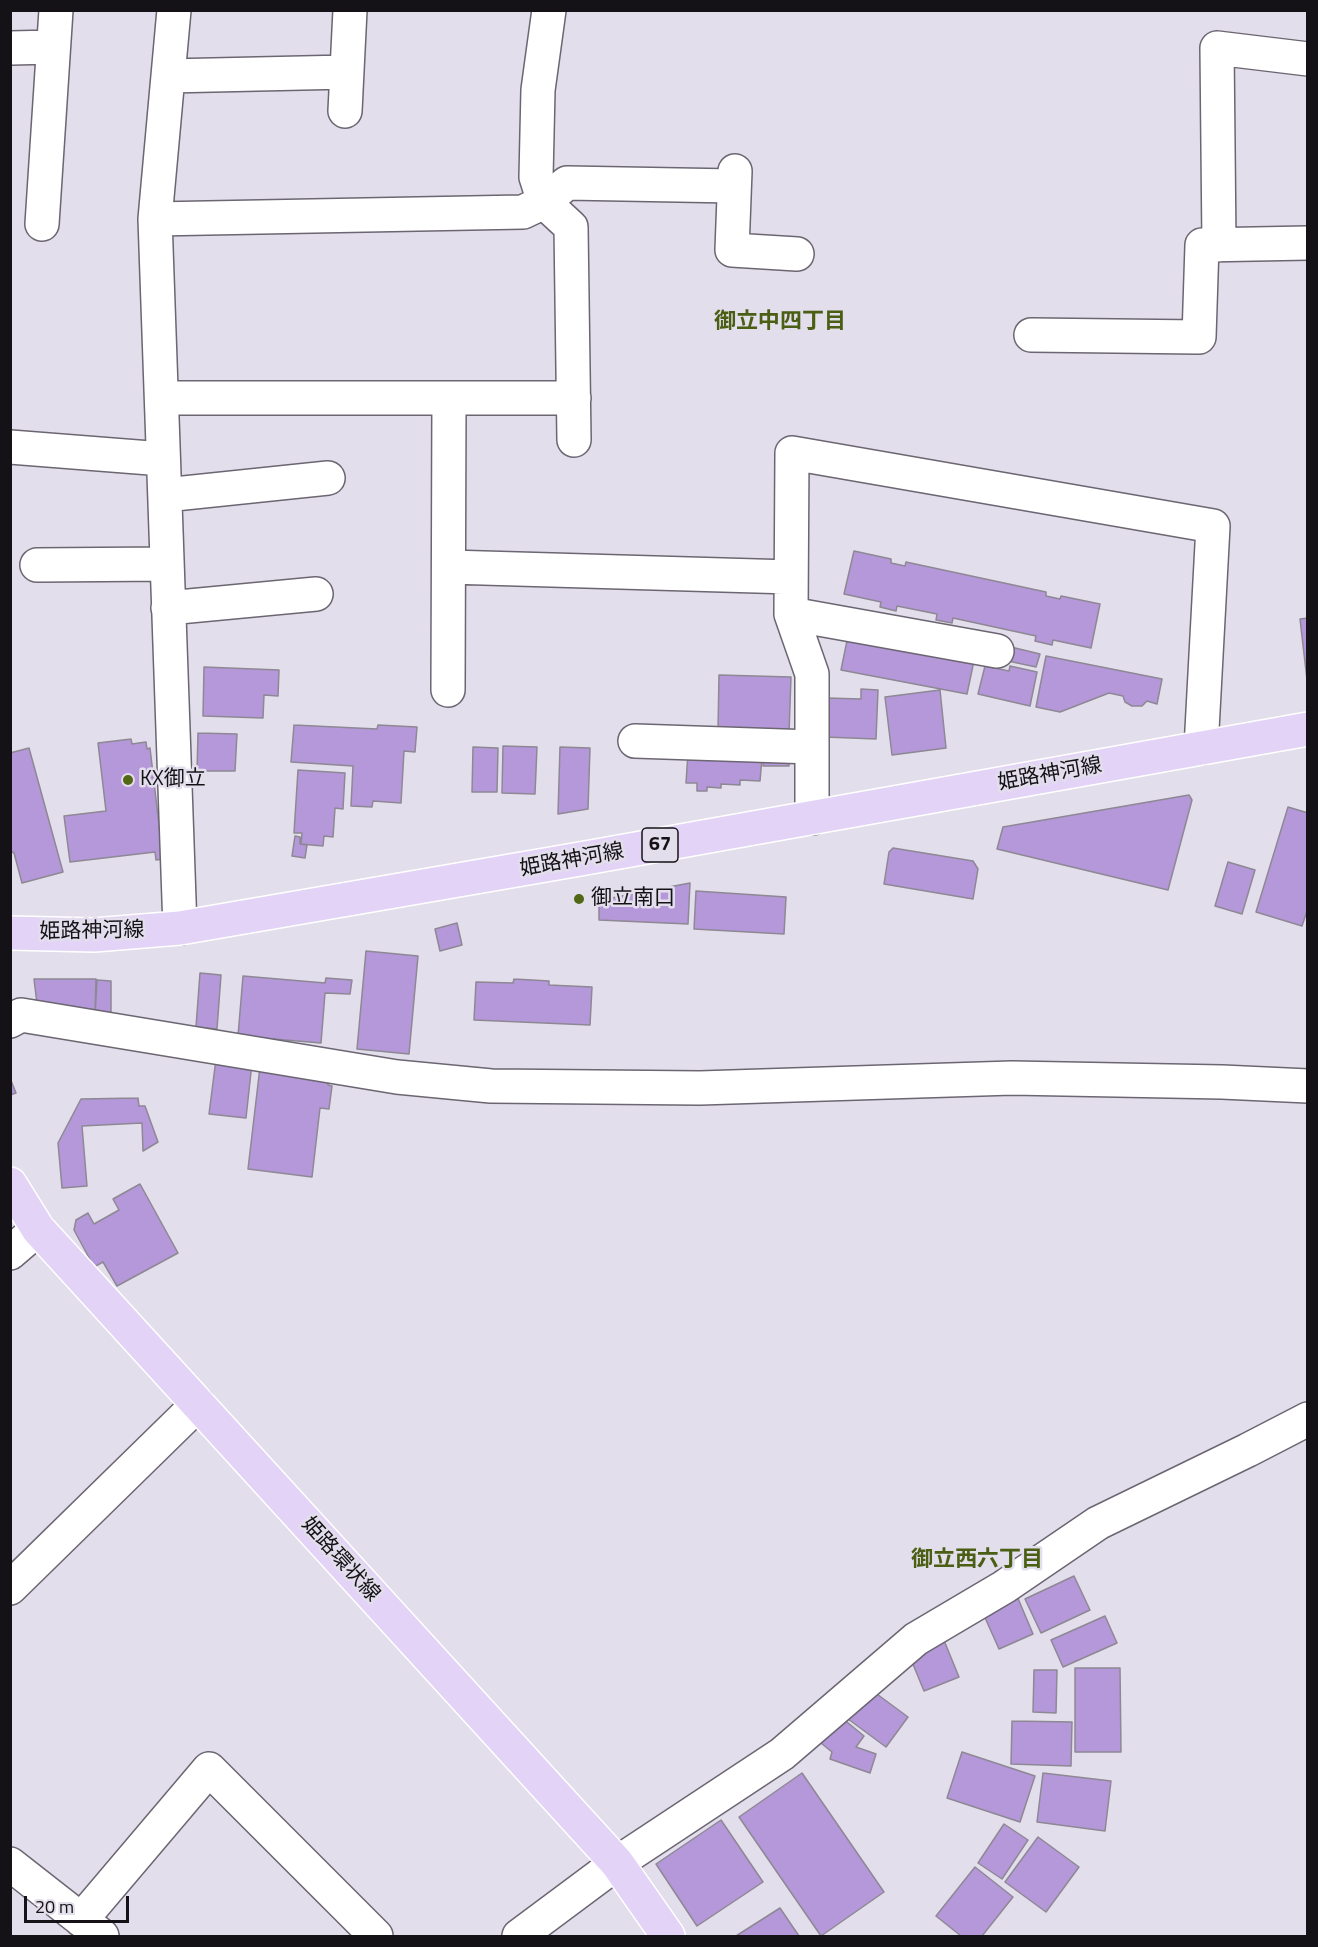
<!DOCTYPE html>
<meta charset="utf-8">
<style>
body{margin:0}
#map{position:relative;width:1318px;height:1947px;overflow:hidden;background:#e3deeb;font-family:"Titillium Web",sans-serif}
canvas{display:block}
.frame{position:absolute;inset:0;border:12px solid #141216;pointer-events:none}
.scale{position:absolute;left:24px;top:1896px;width:105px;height:27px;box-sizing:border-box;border:3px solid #141216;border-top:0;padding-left:8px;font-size:18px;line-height:21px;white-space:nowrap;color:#141216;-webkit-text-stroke:4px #e3deeb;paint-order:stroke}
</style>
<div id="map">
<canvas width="1318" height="1947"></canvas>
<div class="frame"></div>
<div class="scale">20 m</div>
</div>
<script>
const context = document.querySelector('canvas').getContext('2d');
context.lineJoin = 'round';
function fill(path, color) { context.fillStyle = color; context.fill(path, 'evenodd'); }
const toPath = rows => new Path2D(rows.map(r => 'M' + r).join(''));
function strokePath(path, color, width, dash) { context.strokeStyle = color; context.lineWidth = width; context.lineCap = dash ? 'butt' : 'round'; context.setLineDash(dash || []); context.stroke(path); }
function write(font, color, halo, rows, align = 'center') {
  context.font = font + ' "Titillium Web","Noto Sans JP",sans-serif'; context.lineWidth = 5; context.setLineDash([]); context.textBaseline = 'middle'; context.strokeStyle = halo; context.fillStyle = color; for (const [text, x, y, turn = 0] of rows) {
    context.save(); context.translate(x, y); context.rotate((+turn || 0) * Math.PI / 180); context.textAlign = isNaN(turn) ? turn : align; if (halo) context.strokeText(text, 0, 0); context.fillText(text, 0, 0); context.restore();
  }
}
const building = toPath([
 [854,551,891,559,891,563,905,566,906,562,1046,592,1046,596,1060,599,1061,596,1100,604,1091,648,1053,640,1052,645,1035,641,1036,636,953,618,952,623,936,620,937,614,897,606,896,611,880,607,881,602,844,594,854,551],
 [1308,618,1308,680,1307,680,1300,619,1308,618],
 [849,631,975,656,967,694,841,670,849,631],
 [1011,647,1040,654,1036,667,1008,661,1011,647],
 [1046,656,1162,679,1157,704,1147,701,1142,706,1132,706,1125,702,1123,696,1109,693,1060,712,1036,707,1046,656],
 [985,666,1009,671,1010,666,1037,672,1030,706,978,694,985,666],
 [204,667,279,670,278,696,264,695,263,718,203,716,204,667],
 [719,675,791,677,789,733,718,731,719,675],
 [861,689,878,690,876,739,825,737,827,698,861,699,861,689],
 [940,690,946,748,892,755,885,697,940,690],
 [294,725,377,729,378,725,417,727,415,752,404,751,401,803,373,801,372,807,351,806,353,766,291,762,294,725],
 [198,733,237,734,235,771,197,771,198,733],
 [131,739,132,744,146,742,147,749,150,748,163,859,156,860,155,852,70,862,64,816,106,811,98,743,131,739],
 [503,746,537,747,535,794,502,793,503,746],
 [473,747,498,748,497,792,472,792,473,747],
 [560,747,590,748,588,809,558,814,560,747],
 [29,748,63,872,22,883,14,853,10,851,10,753,29,748],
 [688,753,762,758,760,781,740,780,740,785,721,784,721,788,707,787,707,791,697,791,697,783,686,783,688,753],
 [764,758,789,759,789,766,763,766,764,758],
 [298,770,345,773,343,809,335,808,333,837,324,836,323,846,301,844,302,833,294,833,298,770],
 [1189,795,1192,800,1168,890,997,849,1003,827,1189,795],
 [1288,807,1308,813,1308,908,1302,926,1256,912,1288,807],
 [295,836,300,837,300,844,307,845,305,858,292,856,295,836],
 [893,848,973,861,978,869,973,899,884,884,889,852,893,848],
 [1228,862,1255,870,1242,914,1215,906,1228,862],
 [690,883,688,924,599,920,599,903,607,903,606,899,690,883],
 [696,891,786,897,784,934,694,929,696,891],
 [457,923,462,945,440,951,435,929,457,923],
 [366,951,418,956,409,1054,357,1049,366,951],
 [200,973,221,975,217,1029,196,1027,200,973],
 [243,976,325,983,326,978,352,980,350,994,325,993,321,1043,238,1036,243,976],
 [34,979,96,979,95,1016,37,1004,34,979],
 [514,979,549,981,549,985,592,987,590,1025,474,1020,476,982,513,983,514,979],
 [97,980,111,981,111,1016,95,1016,97,980],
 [216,1059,252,1063,246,1118,209,1114,216,1059],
 [260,1067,329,1076,328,1085,332,1086,329,1109,320,1108,312,1177,248,1169,260,1067],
 [10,1078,16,1093,10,1095,10,1078],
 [138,1098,139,1106,145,1106,158,1142,143,1151,142,1123,82,1126,87,1186,62,1188,58,1143,81,1099,138,1098],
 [140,1184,178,1253,117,1286,103,1262,94,1267,74,1230,76,1220,88,1213,94,1224,119,1210,113,1199,140,1184],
 [1074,1576,1090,1610,1041,1633,1025,1599,1074,1576],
 [1017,1596,1033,1634,999,1649,982,1611,1017,1596],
 [1105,1616,1117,1643,1063,1667,1051,1640,1105,1616],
 [943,1638,959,1677,924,1691,908,1652,943,1638],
 [1075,1668,1120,1668,1121,1752,1075,1752,1075,1668],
 [1034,1670,1057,1670,1056,1713,1033,1712,1034,1670],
 [866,1686,908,1717,886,1747,844,1716,866,1686],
 [836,1713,864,1736,856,1747,876,1754,870,1773,830,1759,832,1752,816,1739,836,1713],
 [1012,1721,1072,1722,1071,1766,1011,1764,1012,1721],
 [962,1752,1035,1776,1020,1822,947,1798,962,1752],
 [802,1773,884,1892,821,1936,739,1817,802,1773],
 [1043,1773,1111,1781,1105,1831,1037,1822,1043,1773],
 [721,1820,763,1882,697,1926,656,1864,721,1820],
 [1004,1824,1028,1840,1002,1879,978,1863,1004,1824],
 [1038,1837,1079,1867,1046,1912,1005,1882,1038,1837],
 [975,1867,1013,1897,982,1936,961,1936,936,1916,975,1867],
 [780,1908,799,1936,736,1936,780,1908]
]);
const minor = toPath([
 [11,48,53,47],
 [168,76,347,72],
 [345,111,350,10],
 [735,171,732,250,797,254],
 [155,219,174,10],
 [42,224,56,10],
 [1219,245,1217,48,1308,59],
 [1031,335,1199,337,1202,245,1308,243],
 [162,398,574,398],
 [574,440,571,227,544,202,567,183,734,186],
 [10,447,163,459],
 [165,495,328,478],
 [37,565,167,564],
 [449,567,791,577],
 [168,608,316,594],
 [791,614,997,651],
 [448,690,449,398],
 [635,741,812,747],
 [812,818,812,674,791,614,792,453,1213,526,1201,748],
 [180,928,155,219,523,212,544,202,536,177,538,90,549,10],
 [10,1021,21,1015,397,1077,491,1086,700,1088,1012,1078,1222,1082,1308,1086],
 [10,1253,38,1229],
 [10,1588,198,1404],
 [10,1864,102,1936],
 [81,1920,209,1769,376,1936],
 [519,1936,617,1863,782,1754,916,1639,1004,1587,1098,1523,1248,1450,1308,1419]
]);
const major = toPath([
 [10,933,94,935,180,928,580,859,1308,729],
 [10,1184,38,1229,617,1863,668,1936]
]);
const markers = [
 [128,780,6,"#516715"],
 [579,899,6,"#516715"]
];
const shields = [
 [660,845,36]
];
const shieldNames = [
 ["67",660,845]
];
const streetNames = [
 ["姫路神河線",1050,775,-10],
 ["姫路神河線",572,861,-10],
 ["姫路神河線",92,932,-1],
 ["姫路環状線",340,1560,48]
];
const poiNames = [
 ["KX御立",140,780],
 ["御立南口",591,899]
];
const neighbourhoodNames = [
 ["御立中四丁目",780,323],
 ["御立西六丁目",977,1561]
];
fill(building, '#b598d9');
strokePath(building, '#8d8894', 1.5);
strokePath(minor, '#6b6671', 36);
strokePath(major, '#fff', 36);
strokePath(minor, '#fff', 33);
strokePath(major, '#e3d4f7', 33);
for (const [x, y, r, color] of markers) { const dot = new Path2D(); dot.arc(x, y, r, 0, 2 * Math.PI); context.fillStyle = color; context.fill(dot); strokePath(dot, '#e3deeb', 2); }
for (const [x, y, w] of shields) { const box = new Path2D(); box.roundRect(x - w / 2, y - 17, w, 34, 4.5); context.fillStyle = '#e3deeb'; context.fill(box); strokePath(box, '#141216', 1.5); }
write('bold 20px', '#141216', null, shieldNames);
write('21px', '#141216', '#e3deeb', streetNames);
write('21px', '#141216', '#e3deeb', poiNames, 'left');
write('bold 22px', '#4a5e14', '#e3deeb', neighbourhoodNames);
</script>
